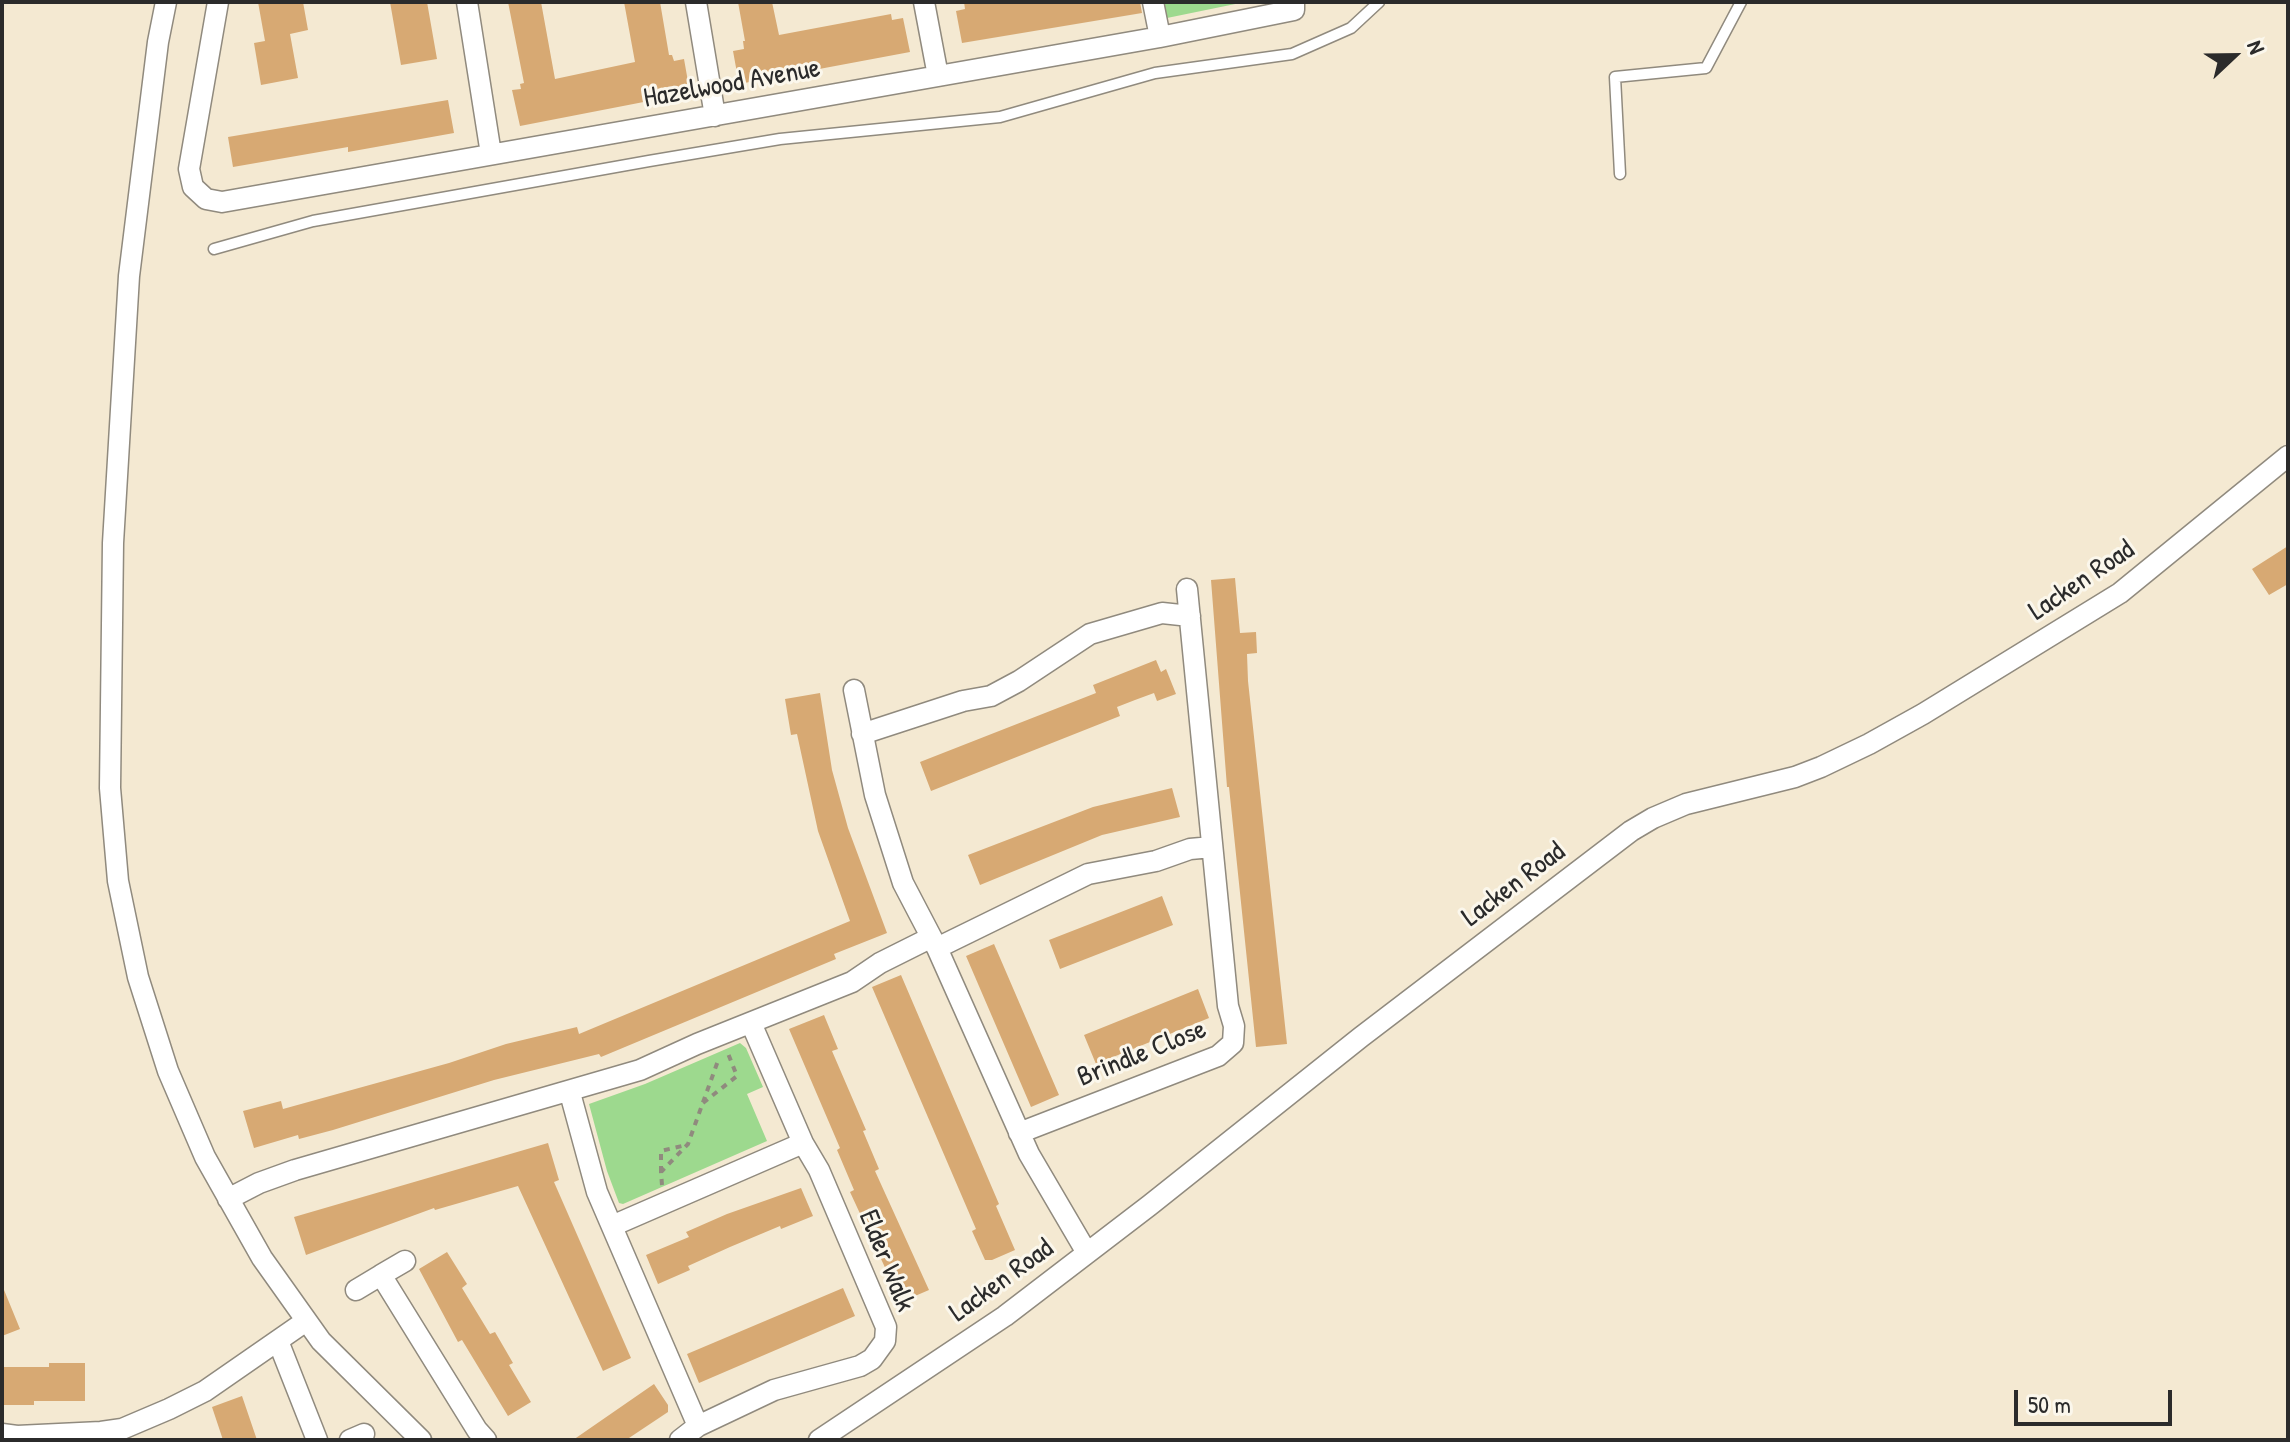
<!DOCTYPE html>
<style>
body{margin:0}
#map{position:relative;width:2290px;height:1442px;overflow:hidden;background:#f4e9d2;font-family:"Patrick Hand",sans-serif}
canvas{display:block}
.frame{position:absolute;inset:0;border:4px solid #2b2b2b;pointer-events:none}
.north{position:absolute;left:2194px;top:16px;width:80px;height:80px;-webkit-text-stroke:6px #fbf7ec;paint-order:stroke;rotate:68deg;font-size:22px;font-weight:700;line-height:32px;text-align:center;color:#2b2b2b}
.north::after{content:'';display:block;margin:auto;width:28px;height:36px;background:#2b2b2b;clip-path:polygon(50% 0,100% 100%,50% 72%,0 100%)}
.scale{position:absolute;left:2014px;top:1390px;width:158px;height:36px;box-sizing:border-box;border:4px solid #2b2b2b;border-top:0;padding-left:10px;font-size:24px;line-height:28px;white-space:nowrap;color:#2b2b2b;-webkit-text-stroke:6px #fbf7ec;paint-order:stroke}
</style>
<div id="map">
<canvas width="2290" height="1442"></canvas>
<div class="frame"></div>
<div class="north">N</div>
<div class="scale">50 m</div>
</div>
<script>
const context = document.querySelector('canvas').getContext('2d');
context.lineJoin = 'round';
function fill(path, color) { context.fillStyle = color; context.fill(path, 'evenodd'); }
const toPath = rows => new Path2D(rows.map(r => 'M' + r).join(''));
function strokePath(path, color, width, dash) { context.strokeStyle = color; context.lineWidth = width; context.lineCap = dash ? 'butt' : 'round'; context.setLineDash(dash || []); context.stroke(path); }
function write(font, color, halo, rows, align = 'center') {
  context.font = font + ' "Patrick Hand",sans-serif'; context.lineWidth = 6; context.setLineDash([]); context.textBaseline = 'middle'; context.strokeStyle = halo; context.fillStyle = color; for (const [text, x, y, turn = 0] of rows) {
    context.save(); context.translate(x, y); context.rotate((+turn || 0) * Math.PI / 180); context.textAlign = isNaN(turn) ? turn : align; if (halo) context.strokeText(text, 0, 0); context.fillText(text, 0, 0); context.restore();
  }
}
const green = toPath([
 [1164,2,1245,2,1167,18],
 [740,1043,746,1048,763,1087,747,1094,767,1141,623,1204,619,1203,607,1171,589,1104,645,1084]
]);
const building = toPath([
 [258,2,303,2,308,30,290,34,298,78,261,85,254,43,265,41],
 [390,2,427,2,437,59,401,65],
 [508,2,541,2,555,79,635,62,624,2,660,2,669,55,672,55,674,61,684,59,690,93,520,126,512,90,521,89,520,84,524,83],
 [738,2,772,2,779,35,891,14,892,20,903,18,910,52,739,84,733,51,744,49,743,41,745,41],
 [964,2,1140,2,1142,13,962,43,956,11,965,9],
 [448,100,454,133,348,152,348,147,233,167,228,137],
 [2288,546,2288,584,2269,595,2252,569],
 [1235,578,1240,633,1256,632,1257,653,1247,654,1248,681,1287,1044,1256,1047,1229,787,1227,787,1211,580],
 [1156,660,1161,672,1166,669,1176,694,1157,701,1154,693,1135,700,1117,707,1120,716,931,791,920,762,1096,693,1093,685],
 [820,693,832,770,848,828,887,933,834,954,836,959,601,1057,599,1054,494,1080,333,1130,299,1139,298,1135,254,1148,243,1111,281,1101,283,1109,449,1063,506,1044,577,1027,579,1034,850,921,818,831,797,734,791,735,785,699],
 [1172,788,1180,817,1102,835,980,885,968,855,1093,807],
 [1162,896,1173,925,1060,969,1049,940],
 [994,944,1059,1095,1031,1107,966,956],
 [901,975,999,1204,996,1206,1015,1250,992,1260,985,1260,972,1231,976,1229,872,987],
 [1198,989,1209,1018,1096,1064,1084,1035],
 [824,1015,838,1049,832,1051,866,1130,863,1131,879,1169,875,1171,929,1290,901,1302,850,1192,854,1190,837,1150,840,1148,789,1029],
 [548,1143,559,1180,554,1182,631,1358,603,1371,518,1186,435,1210,434,1208,306,1255,294,1217],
 [801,1188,813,1216,781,1229,780,1226,730,1247,688,1266,690,1270,658,1284,646,1255,689,1237,686,1232,727,1214],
 [447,1252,467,1284,462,1288,490,1334,495,1332,513,1363,509,1365,531,1402,508,1416,462,1340,458,1342,419,1269],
 [2,1285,20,1329,2,1336],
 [843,1288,855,1316,699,1383,687,1354],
 [49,1363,85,1363,85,1401,34,1401,34,1405,2,1405,2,1367,49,1367],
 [654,1384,668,1405,668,1412,626,1440,573,1440],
 [242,1396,257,1440,223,1440,212,1407]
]);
const path = toPath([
 [703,1103,737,1076,727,1051],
 [661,1172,661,1151,686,1145],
 [662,1185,661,1172,688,1144,719,1058]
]);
const lane = toPath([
 [1620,174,1615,77,1706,68,1741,2],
 [214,249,313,221,649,161,780,139,1000,117,1155,73,1292,54,1351,28,1379,2]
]);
const street = toPath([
 [166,2,158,42,129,276,113,543,110,788,118,881,138,977,168,1071,205,1157,262,1258,321,1341,421,1440],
 [218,2,189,169,193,187,206,199,222,202,1160,37,1294,10,1294,2],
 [467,2,491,154],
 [696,2,715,116],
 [924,2,938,76],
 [1153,2,1160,37],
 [854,690,875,795,903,883,937,948,1029,1154,1087,1253],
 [862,734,963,701,991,696,1019,681,1090,634,1162,613,1190,616],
 [937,948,1088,874,1156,861,1190,849,1212,847],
 [570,1093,597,1192,698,1426],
 [1019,1133,1218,1056,1233,1043,1234,1026,1228,1006,1187,589],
 [228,1199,259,1183,295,1170,640,1070,697,1044,852,982,880,963,930,938],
 [612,1226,803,1143],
 [381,1275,405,1261],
 [356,1290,381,1275,477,1430,486,1440],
 [278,1341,317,1440],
 [2,1434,17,1436,101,1432,122,1429,169,1409,205,1391,306,1321],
 [350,1440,364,1434],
 [680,1440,698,1426,774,1390,860,1366,872,1359,885,1341,886,1327,819,1170,803,1143,751,1023],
 [819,1440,1005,1316,1150,1205,1361,1037,1631,831,1653,818,1686,804,1795,777,1821,767,1869,744,1923,714,2120,593,2288,456]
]);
const streetNames = [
 ["Hazelwood Avenue",732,84,-10],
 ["Lacken Road",2082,581,-34],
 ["Lacken Road",1514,885,-37],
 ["Brindle Close",1142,1054,-22],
 ["Elder Walk",886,1261,68],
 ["Lacken Road",1002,1281,-36]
];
fill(green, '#9dd98e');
fill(building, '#d7a973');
strokePath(lane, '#908a7e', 13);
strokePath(street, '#908a7e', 23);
strokePath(path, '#908a7e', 4, [6, 6]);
strokePath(lane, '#fff', 10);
strokePath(street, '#fff', 20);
write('28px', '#2b2b2b', '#fbf7ec', streetNames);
</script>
